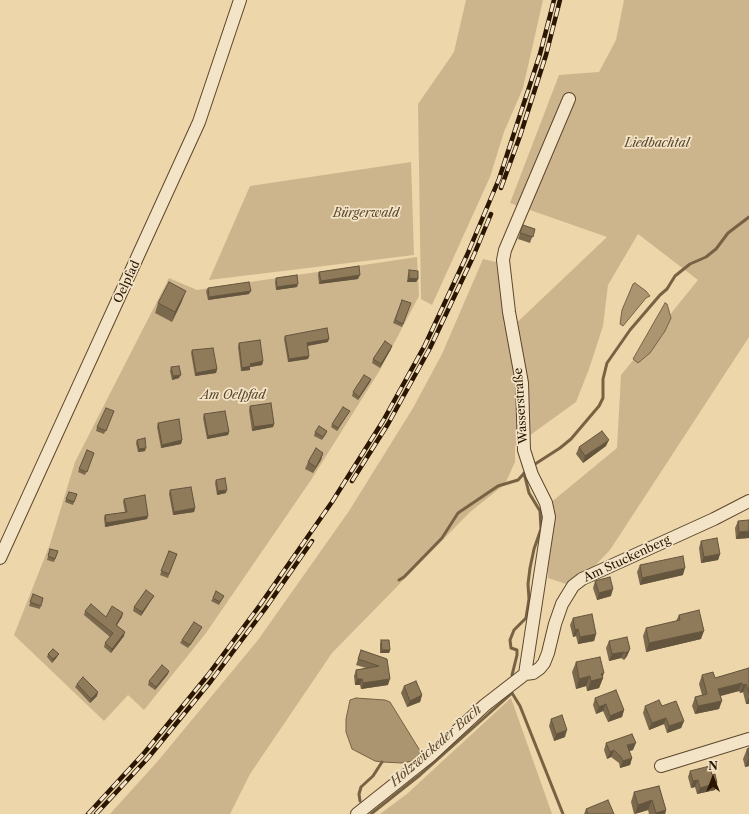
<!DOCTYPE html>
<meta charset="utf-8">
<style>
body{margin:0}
#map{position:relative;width:749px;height:814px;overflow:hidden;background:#edd6a9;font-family:"Libre Caslon Text",serif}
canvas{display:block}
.north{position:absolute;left:693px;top:758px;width:40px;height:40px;-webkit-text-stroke:3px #f3e4c7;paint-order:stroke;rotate:0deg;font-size:11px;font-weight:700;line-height:16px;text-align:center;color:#2a1602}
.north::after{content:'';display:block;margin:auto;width:14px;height:18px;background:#2a1602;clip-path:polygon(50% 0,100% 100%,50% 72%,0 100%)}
</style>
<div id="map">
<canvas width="749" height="814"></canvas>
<div class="north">N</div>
</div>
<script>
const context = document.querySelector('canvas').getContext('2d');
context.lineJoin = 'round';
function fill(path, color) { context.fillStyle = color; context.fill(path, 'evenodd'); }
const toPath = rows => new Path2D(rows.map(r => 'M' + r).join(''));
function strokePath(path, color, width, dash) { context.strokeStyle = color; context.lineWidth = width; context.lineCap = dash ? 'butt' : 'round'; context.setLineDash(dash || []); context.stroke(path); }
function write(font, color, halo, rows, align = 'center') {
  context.font = font + ' "Libre Caslon Text",serif'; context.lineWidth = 3.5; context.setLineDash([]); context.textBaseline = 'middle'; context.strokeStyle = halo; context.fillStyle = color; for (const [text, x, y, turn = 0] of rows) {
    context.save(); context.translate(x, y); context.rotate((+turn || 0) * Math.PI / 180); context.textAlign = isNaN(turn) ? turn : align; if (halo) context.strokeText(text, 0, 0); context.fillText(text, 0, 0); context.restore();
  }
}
const green = toPath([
 [466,0,543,0,523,88,504,132,490,177,432,305,421,299,418,104,454,52],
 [624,0,749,0,749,337,610,550,582,579,578,577,566,584,548,578,549,504,617,448,621,375,698,280,638,234,608,285,603,326,589,369,576,402,515,446,515,462,505,484,470,512,332,653,250,774,230,814,110,814,157,762,258,640,349,511,413,408,442,354,483,259,496,262,507,332,607,237,510,203,559,75,599,72,616,40],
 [411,162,414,255,209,280,250,186],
 [417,257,419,296,380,370,311,480,206,633,144,710,128,695,104,721,14,635,50,544,75,462,169,278,197,290],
 [511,698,552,814,380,814,408,793]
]);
const water = toPath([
 [635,283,646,291,650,296,646,298,623,326,620,324,622,310,633,284,635,283],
 [665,303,667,304,671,318,665,331,650,353,638,363,633,359,665,303],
 [356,698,385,700,390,702,419,749,421,755,417,760,403,763,382,762,375,761,352,749,346,732,346,719,350,700,356,698]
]);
const stream = toPath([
 [532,466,560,448,571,439,599,406,603,398,603,379,607,363,630,330,660,295,667,289,675,276,690,264,706,257,716,249,728,233,749,217],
 [399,580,404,577,442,538,458,513,498,486,518,480,528,469],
 [512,675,517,655,517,650,511,648,510,640,514,630,526,618,529,599,528,584,530,568,534,549,541,529,540,511,529,493,524,473],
 [360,801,359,794,361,787,373,776,382,762],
 [371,814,420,775,512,693,520,706,563,814]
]);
const minor = toPath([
 [0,558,199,122,240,0],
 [525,674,549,517,546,503,532,475,524,450,522,383,509,312,503,260,505,250,569,99],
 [661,766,749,739],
 [357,814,430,756,485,705,525,674,533,673,540,668,544,663,548,653,555,624,562,604,573,586,582,579,714,519,749,501]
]);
const rail = toPath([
 [501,188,520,136,546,55,560,0],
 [352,481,388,424,430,348,473,257,491,214],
 [88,814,145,752,208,675,260,605,332,502,383,421,425,345,467,255,499,179,540,54,554,0],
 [96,814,148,758,211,681,265,609,312,541]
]);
const wall = toPath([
 [535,229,530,243,518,239,520,233],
 [409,270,418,279,416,282,407,282,408,274],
 [319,272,358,279,319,284,318,275],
 [276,278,297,287,276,290,275,282],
 [208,288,249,294,208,300,206,291],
 [402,300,411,303,402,327,393,323],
 [182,301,172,322,155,313,158,303],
 [285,336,328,342,308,346,309,356,308,359,288,362,284,339],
 [239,343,263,361,262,365,250,367,250,370,241,371,238,347],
 [391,349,380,368,372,363,373,359],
 [192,350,217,369,216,373,195,376,191,353],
 [171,367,179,378,172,380,170,371],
 [371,379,370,382,358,400,352,396,353,392],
 [250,406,274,424,273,427,252,431,249,410],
 [114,411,104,434,96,431,97,427],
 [350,411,348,414,337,431,331,427,332,424],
 [204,414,229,432,228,435,207,439,203,418],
 [158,423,182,440,181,444,161,448,157,427],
 [327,431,326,434,322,440,314,436,315,432],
 [137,440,145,451,138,452,136,443],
 [606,446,583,463,576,454,579,447],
 [87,450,94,453,85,475,78,472],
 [323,453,321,460,313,473,305,469,308,462],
 [216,480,226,493,217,495,215,483],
 [170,490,195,508,194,512,173,515,169,494],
 [69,492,77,494,73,505,65,502],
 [124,499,148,516,147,519,105,527,104,518,105,515,125,512,123,502],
 [738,521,749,538,736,539,735,528],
 [701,541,720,554,718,560,701,563,699,548],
 [50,549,58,551,54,562,47,560],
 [169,551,177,554,168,578,160,575],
 [640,565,683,575,640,585,637,572],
 [595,581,611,596,597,600,593,588],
 [33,594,43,598,40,609,29,606],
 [154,596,152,599,141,616,133,611,134,607],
 [224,596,219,605,211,601,213,598],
 [85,611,106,617,122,617,117,625,124,636,111,653,104,647,105,643,110,637,84,615],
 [679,615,701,639,646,652,643,636,646,628,676,621],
 [573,618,596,634,594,641,578,644,576,636,573,637,570,625],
 [202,627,200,631,188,648,180,643,182,640],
 [381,640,390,650,389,653,380,653,380,644],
 [609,641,630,649,627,656,624,660,621,658,609,661,606,648],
 [361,650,387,659,388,685,361,689,360,685,355,685,354,676,356,670,366,668,356,665],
 [48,654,57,657,52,663,47,657],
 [576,662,602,677,603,678,599,688,587,691,586,686,576,689,572,672],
 [749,668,749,704,746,704,743,692,740,693,739,691,721,696,719,709,695,714,692,706,695,697,702,695,699,684,702,675,715,678],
 [168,674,155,690,148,685,149,681],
 [77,684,97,696,90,703,75,687],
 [404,686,422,695,420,702,407,707,401,693],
 [595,698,624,710,622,717,608,722,603,711,596,714,593,705],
 [645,706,662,706,684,721,681,728,667,733,664,724,649,730,643,713],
 [551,719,565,737,554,741,549,726],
 [606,743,633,750,629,751,632,758,630,765,620,768,619,763,611,757,607,759,604,750],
 [749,748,749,766,745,767,743,759,747,749],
 [690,771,712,775,717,783,715,790,697,794,695,787,691,788,688,777],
 [659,786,666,810,665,814,649,814,648,810,634,814,631,802,634,792],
 [586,809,614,814,584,814]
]);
const shadedWall = toPath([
 [360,275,358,279,319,284,321,281],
 [409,278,418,279,416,282,407,282],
 [298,284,297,287,276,290,277,287],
 [186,291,182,301,172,322,175,312],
 [251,291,249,294,208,300,209,297],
 [329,339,328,342,306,346,307,343],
 [392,346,391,349,380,368,381,364],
 [309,356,308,359,288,362,289,359],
 [263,361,262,365,250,367,250,370,241,371,242,368,250,364],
 [217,369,216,373,195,376,196,373],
 [181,375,179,378,172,380,173,376],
 [371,379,370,382,358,400,359,397],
 [350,411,348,414,337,431,338,428],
 [274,424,273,427,252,431,254,427],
 [229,432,228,435,207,439,208,436],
 [182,440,181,444,161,448,162,445],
 [609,440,606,446,583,463,585,456],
 [146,448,145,451,138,452,139,449],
 [323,453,321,460,313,473],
 [227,490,226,493,217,495,218,491],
 [195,508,194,512,173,515,174,512],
 [148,516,147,519,105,527,106,523],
 [749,531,749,538,736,539,739,532],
 [720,554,718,560,701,563,704,557],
 [685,568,683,575,640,585,642,578],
 [613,589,611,596,597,600,599,593],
 [154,596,152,599,141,616,142,612],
 [123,613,122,617,114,629,116,625],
 [578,629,576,636,573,637,575,630],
 [704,631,701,639,646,652,649,643],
 [125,632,124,636,111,653,112,649],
 [596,634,594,641,578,644,580,637],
 [630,649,627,656,624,660,626,653],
 [382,650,390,650,389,653,380,653],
 [624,652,621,658,609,661,612,654],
 [59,654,57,657,52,663,53,659],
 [169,671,168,674,155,690,156,687],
 [604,673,602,679,603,678,599,688,587,691,591,681,601,674],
 [590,676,586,686,576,689,579,679],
 [357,679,362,679,360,685,355,685],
 [390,679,388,685,361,689,363,683],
 [742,683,739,691,715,697,718,689],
 [746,684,743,692,740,693,743,685],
 [98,692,97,696,90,703,91,699],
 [422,695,420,702,407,707,410,701],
 [749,697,749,704,746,704],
 [722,701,719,709,695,714,698,706],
 [606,704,603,711,596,714,599,707],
 [624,710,622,717,608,722,610,716],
 [666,718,664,724,649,730,652,723],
 [684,721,681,728,667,733,669,726],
 [567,730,565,737,554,741,556,734],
 [636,743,633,750,625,752,627,745],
 [614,750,611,757,607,759,610,752],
 [749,757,749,766,745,767],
 [632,758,630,765,620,768,623,761],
 [698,780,695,787,691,788,693,781],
 [717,783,715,790,697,794,700,788],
 [652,800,648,810,635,814,638,805],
 [666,810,665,814,655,814,656,813]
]);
const building = toPath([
 [523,225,535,229,533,237,520,233,523,225],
 [359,266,360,275,321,281,319,272,359,266],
 [409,270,418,271,418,279,409,278,409,270],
 [297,275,298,284,277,287,276,278,297,275],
 [169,282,186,291,175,312,158,303,169,282],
 [249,282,251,291,209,297,208,288,249,282],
 [402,300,411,303,403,324,395,320,402,300],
 [327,328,329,339,307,343,309,356,289,359,285,336,327,328],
 [260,340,263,361,250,364,251,366,242,368,239,343,260,340],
 [385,341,392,346,381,364,373,359,385,341],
 [213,348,217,369,196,373,192,350,213,348],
 [179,366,181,375,173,376,171,367,179,366],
 [364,375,371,379,359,397,353,392,364,375],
 [271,403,274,424,254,427,250,406,271,403],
 [343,407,350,411,338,428,332,424,343,407],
 [106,408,114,411,106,431,97,427,106,408],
 [225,411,229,432,208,436,204,414,225,411],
 [179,419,182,440,162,445,158,423,179,419],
 [319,426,327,431,323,437,315,432,319,426],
 [602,431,609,440,585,456,579,447,602,431],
 [145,438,146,448,139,449,137,440,145,438],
 [316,448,323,453,316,467,308,462,316,448],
 [87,450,94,453,87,472,79,469,87,450],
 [225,478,227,490,218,491,216,480,225,478],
 [191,487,195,508,174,512,170,490,191,487],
 [69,492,77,494,74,502,66,499,69,492],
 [145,495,148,516,106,523,105,515,127,512,124,499,145,495],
 [749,520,749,531,739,532,738,521,749,520],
 [717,538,720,554,704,557,701,541,717,538],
 [50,549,58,551,55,559,48,556,50,549],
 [169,551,177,554,169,574,161,571,169,551],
 [683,556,685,568,642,578,640,565,683,556],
 [610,577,613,589,599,593,595,581,610,577],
 [146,590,154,596,142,612,134,607,146,590],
 [216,591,224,596,220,602,213,598,216,591],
 [33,594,43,598,41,606,30,602,33,594],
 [91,604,106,617,112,606,123,613,116,625,125,632,112,649,105,643,113,633,85,611,91,604],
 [699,610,704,631,649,643,646,628,680,620,679,615,699,610],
 [592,614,596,634,580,637,578,629,575,630,573,618,592,614],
 [194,622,202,627,190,645,182,640,194,622],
 [627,637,630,649,626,653,624,652,612,654,609,641,627,637],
 [381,640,389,640,390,650,382,650,381,640],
 [53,649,59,654,53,659,48,654,53,649],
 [361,650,387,659,390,679,363,683,362,679,357,679,356,670,379,666,358,659,361,650],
 [600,657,604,673,601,674,603,678,591,681,590,676,579,679,576,662,600,657],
 [162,665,169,671,156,687,149,681,162,665],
 [749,668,749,694,746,684,743,685,742,683,718,689,722,701,698,706,695,697,707,694,702,675,713,672,715,678,749,668],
 [83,677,98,692,91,699,77,684,83,677],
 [416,681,422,695,410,701,404,686,416,681],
 [616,690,624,710,610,716,606,704,599,707,595,698,616,690],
 [659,700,662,706,676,701,684,721,669,726,666,718,652,723,645,706,659,700],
 [562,715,567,730,556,734,551,719,562,715],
 [632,734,636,743,627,745,632,758,623,761,621,757,614,750,610,752,606,743,632,734],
 [749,748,749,757,747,749,749,748],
 [710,766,712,775,715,774,717,783,700,788,698,780,693,781,690,771,710,766],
 [659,786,666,810,656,813,652,800,638,805,634,792,659,786],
 [608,800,614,814,588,814,586,809,608,800]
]);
const parkNames = [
 ["Liedbachtal",657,144],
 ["Bürgerwald",366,214],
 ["Am Oelpfad",233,396]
];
const streetNames = [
 ["Oelpfad",127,282,-65],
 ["Wasserstraße",521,406,-94],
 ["Am Stuckenberg",627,559,-25]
];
const waterNames = [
 ["Holzwickeder Bach",436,746,-41]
];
fill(green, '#ccb58d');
fill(water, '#ab9570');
strokePath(water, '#776244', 1);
strokePath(stream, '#776244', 3);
strokePath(minor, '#5b462c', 14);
strokePath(minor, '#f3e4c7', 12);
strokePath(rail, '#2a1602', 4.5);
strokePath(rail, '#f3e4c7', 3, [9]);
fill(wall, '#7b694d');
fill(shadedWall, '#64553e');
fill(building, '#8f7a59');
strokePath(building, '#64553e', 1);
write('italic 12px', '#5b462c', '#f3e4c7', parkNames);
write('12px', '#2a1602', '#f3e4c7', streetNames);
write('italic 13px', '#5e492e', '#f3e4c7', waterNames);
</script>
